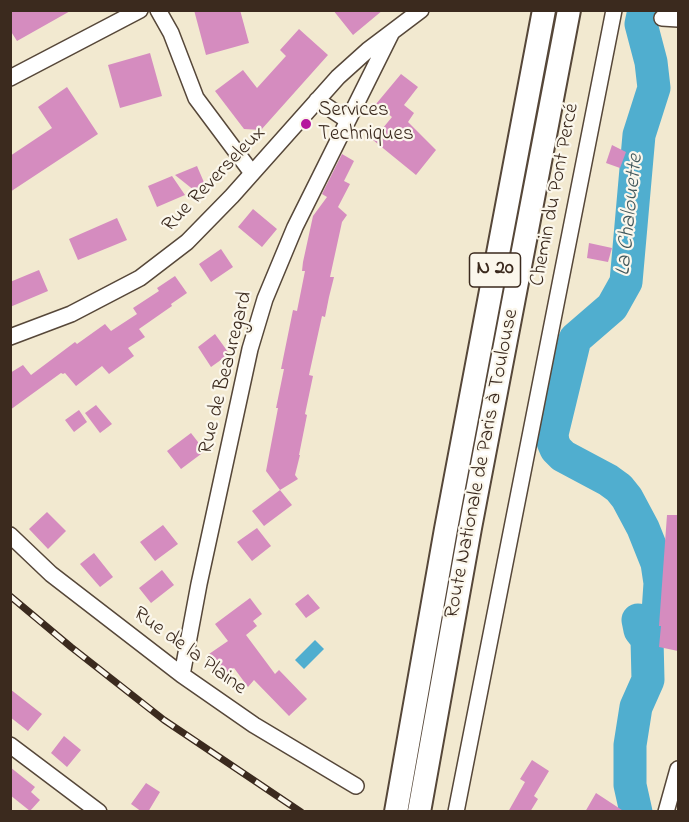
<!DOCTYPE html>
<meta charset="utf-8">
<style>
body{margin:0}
#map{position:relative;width:689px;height:822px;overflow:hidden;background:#f2e9d0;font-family:"Indie Flower",sans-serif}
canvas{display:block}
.frame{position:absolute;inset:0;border:12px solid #3b2a1e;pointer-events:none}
</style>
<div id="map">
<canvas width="689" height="822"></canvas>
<div class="frame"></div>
</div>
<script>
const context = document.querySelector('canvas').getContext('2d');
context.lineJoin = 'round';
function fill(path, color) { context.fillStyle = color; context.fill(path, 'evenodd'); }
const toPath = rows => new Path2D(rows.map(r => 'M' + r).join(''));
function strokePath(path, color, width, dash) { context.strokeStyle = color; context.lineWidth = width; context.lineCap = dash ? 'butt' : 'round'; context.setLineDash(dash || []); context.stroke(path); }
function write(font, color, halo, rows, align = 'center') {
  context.font = font + ' "Indie Flower",sans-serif'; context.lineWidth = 4.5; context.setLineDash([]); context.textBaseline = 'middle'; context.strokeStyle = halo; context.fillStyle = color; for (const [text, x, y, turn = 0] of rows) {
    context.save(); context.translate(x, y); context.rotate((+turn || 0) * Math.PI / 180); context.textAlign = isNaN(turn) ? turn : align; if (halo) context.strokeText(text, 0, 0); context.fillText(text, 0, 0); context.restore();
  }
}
const water = toPath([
 [315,640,324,649,304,669,295,660]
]);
const river = toPath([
 [644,10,641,24,651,62,654,88,639,135,626,282,612,307,575,339,552,434,553,442,556,449,563,456,608,480,619,488,627,498,643,528,657,563,660,583,657,628,647,639],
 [636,812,630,785,630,745,636,707,648,680,647,639,640,630,638,620]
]);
const building = toPath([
 [10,10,72,10,17,41,10,30],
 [194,10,240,10,249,43,206,55],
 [333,10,383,10,353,35],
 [299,29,328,55,261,130,244,129,215,91,243,70,257,88,286,56,280,50],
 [150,53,162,96,120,108,108,65],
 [401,74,418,87,404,105,414,113,408,122,436,150,416,175,373,140,392,117,376,104],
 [67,87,98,134,10,192,10,156,52,128,38,107],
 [612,145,626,152,620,168,606,163],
 [342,154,354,161,344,181,350,184,338,207,347,215,342,222,330,277,334,277,329,297,325,317,322,316,309,375,313,376,305,414,307,415,299,455,300,455,295,475,298,479,280,490,292,505,264,526,252,511,280,490,266,471,278,408,276,408,284,369,281,369,293,310,297,311,305,271,302,271,303,262,313,216,327,197,322,194],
 [197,166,206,187,195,191,175,175],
 [172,176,185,195,157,207,148,186],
 [253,209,277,229,262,247,238,227],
 [117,218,127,240,78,260,69,239],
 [589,243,612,248,608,262,587,258],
 [221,249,233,267,211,282,199,264],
 [39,270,48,291,10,307,10,282],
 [175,276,187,293,171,304,172,306,139,329,145,337,128,348,134,356,109,374,102,366,76,386,65,373,63,374,61,373,10,410,10,373,23,365,31,375,75,342,77,344,105,324,111,331,137,314,133,308,159,291,157,288],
 [215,334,228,352,224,355,225,357,211,367,198,347],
 [96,405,112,424,100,433,85,413],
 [79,410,87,422,74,432,65,420],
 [191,433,205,451,181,469,167,451],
 [47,512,66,531,48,549,29,529],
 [667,515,678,515,678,651,659,647,661,626,659,626],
 [163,525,178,544,155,561,140,542],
 [257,528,271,546,252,561,237,542],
 [94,553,113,577,100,587,80,564],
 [162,570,174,585,151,603,139,588],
 [308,594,320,608,306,618,295,604],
 [250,598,262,614,253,621,257,626,246,635,275,674,279,670,307,699,289,716,254,680,248,687,234,668,225,674,209,654,228,641,215,624],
 [10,689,42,714,28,731,10,717],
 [64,736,81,750,67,767,51,753],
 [532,760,549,771,534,796,538,799,530,812,508,812,525,782,520,779],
 [10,767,35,787,31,792,40,800,30,811,10,795],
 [146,783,160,792,148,812,142,812,131,804],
 [596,793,625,812,585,812]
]);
const street = toPath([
 [158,10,171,33,196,98,252,173],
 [662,18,678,19],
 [10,78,140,10],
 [317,100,347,120],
 [10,337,71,314,140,278,187,242,232,196,338,77,368,50,421,10],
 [10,535,51,574,182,675,254,725,356,786],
 [182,675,199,584,250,349,265,299,295,227,392,32],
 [10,745,99,812],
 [456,812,614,10],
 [666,812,678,769]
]);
const primary = toPath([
 [396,812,446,529,544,10],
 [419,812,470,528,569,10]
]);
const rail = toPath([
 [10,596,71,647,164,720,301,812]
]);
const markers = [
 [306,124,6,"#b5179e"]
];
const shields = [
 [495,270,51]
];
const shieldNames = [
 ["N 20",495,270]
];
const poiNames = [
 ["Services",318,112],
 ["Techniques",318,136]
];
const streetNames = [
 ["Rue Reverseleux",215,180,-46],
 ["Chemin du Pont Percé",556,195,-79],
 ["Rue de Beauregard",227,373,-76],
 ["Route Nationale de Paris à Toulouse",483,464,-79],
 ["Rue de la Plaine",189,652,36]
];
const waterNames = [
 ["La Chalouette",631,215,-84]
];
fill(water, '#50aecf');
strokePath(river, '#50aecf', 33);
fill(building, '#d58cbf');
strokePath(street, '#564739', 18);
strokePath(primary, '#564739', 26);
strokePath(street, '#fff', 15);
strokePath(primary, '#fff', 22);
strokePath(rail, '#3b2a1e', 7);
strokePath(rail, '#fbf7ec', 4.5, [14]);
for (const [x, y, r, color] of markers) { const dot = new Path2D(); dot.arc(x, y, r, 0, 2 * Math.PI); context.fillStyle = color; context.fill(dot); strokePath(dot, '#fbf7ec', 2); }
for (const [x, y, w] of shields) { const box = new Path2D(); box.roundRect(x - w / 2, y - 17, w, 34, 4.5); context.fillStyle = '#fbf7ec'; context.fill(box); strokePath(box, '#3b2a1e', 1.5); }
write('bold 20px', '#3b2a1e', null, shieldNames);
write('21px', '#3b2a1e', '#fbf7ec', poiNames, 'left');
write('21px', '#3b2a1e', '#fbf7ec', streetNames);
write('italic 22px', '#42585c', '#fbf7ec', waterNames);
</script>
